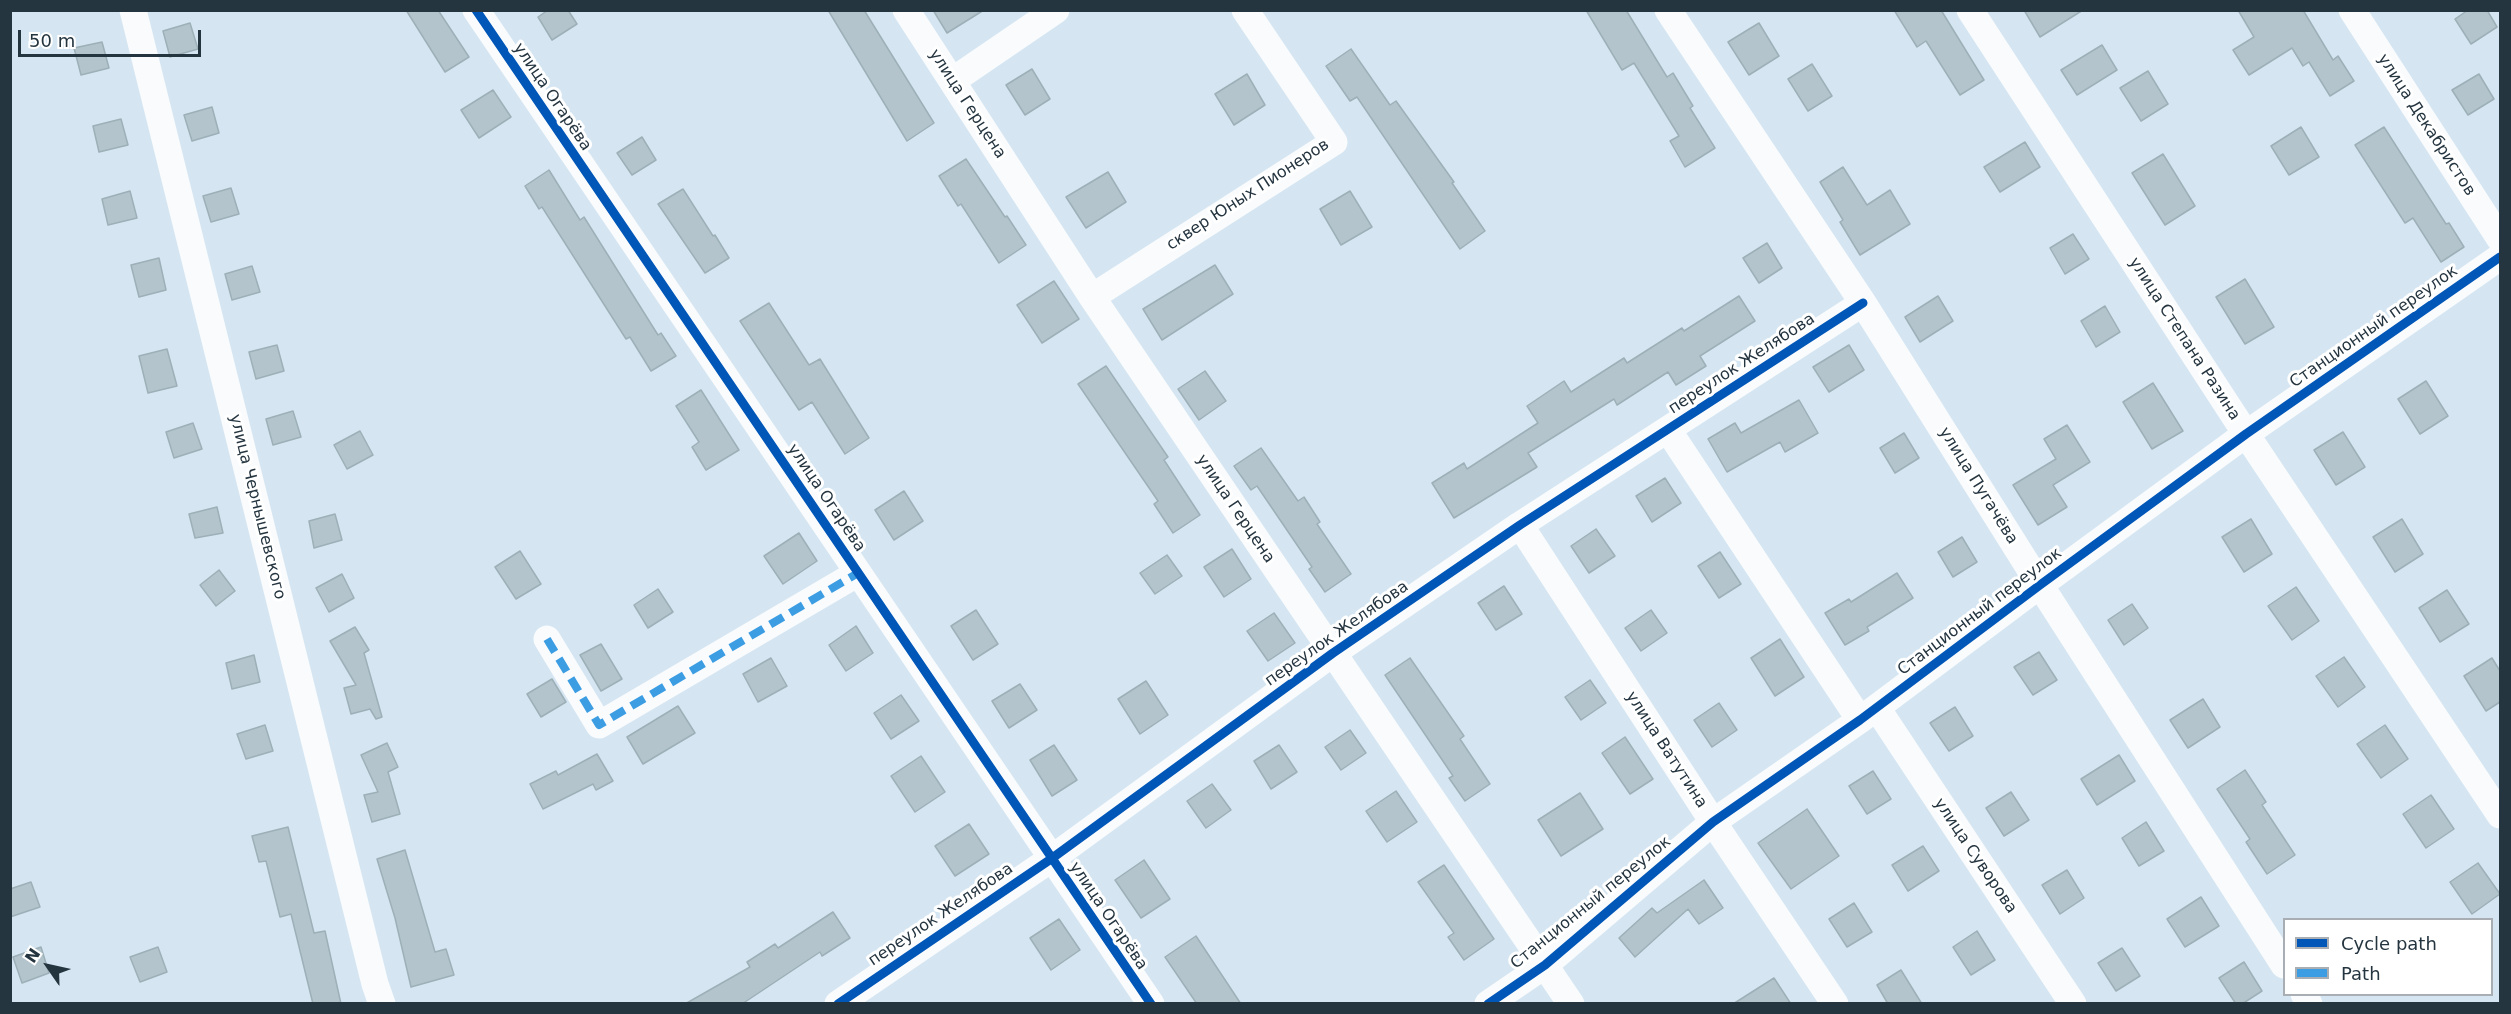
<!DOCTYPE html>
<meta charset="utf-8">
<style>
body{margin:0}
#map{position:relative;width:2511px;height:1014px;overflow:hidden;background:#d5e6f2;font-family:"DejaVu Sans",sans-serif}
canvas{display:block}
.frame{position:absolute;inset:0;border:12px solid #253540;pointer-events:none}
.legend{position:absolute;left:2283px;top:918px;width:210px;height:78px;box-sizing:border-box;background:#fff;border:2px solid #a8aeb3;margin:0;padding:8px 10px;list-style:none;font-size:18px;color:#253540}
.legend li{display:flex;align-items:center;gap:12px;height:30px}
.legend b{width:30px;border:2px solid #a8aeb3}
.north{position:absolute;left:18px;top:936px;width:60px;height:60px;-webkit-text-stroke:4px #fff;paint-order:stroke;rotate:304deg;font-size:16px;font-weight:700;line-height:24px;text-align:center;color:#253540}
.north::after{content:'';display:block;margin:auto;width:21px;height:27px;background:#253540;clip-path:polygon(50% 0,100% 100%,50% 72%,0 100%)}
.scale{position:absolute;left:18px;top:30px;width:183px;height:27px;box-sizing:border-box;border:3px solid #253540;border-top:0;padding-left:8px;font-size:18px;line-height:21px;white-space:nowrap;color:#253540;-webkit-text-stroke:4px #fff;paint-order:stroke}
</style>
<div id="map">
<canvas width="2511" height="1014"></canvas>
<div class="frame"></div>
<ul class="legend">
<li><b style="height:8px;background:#0057b8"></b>Cycle path</li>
<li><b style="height:8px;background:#3c9de3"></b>Path</li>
</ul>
<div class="north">N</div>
<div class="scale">50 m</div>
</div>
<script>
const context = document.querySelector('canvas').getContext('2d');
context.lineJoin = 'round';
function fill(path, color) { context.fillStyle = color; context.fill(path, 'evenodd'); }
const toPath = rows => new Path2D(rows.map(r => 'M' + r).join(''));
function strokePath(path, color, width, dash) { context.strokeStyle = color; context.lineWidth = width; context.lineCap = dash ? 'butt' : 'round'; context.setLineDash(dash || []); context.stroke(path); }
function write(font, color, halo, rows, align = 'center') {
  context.font = font + ' "DejaVu Sans",sans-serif'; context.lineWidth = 6; context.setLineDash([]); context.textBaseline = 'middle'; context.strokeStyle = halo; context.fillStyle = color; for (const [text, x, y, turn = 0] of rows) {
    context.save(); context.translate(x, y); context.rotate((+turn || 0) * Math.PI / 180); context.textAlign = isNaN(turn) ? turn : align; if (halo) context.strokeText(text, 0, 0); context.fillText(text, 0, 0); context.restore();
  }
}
const building = toPath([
 [406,10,438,10,469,57,445,72,406,10],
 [548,10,568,10,577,24,552,40,538,17,548,10],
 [828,10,864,10,934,123,907,141,828,10],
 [933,10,984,10,947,33,933,10],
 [1586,10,1626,10,1667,77,1673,73,1693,106,1690,108,1715,148,1685,167,1670,141,1679,136,1634,63,1622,70,1586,10],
 [1894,10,1941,10,1984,80,1960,95,1926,41,1917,47,1894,10],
 [2024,10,2083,10,2040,37,2024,10],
 [2238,10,2303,10,2333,60,2338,56,2354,81,2330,96,2309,62,2303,66,2292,48,2249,75,2233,50,2254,37,2238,10],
 [2468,10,2487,10,2497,27,2471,44,2455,19,2468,10],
 [190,23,198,49,170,57,163,31,190,23],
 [1759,23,1779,56,1749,75,1728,42,1759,23],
 [102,42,109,68,81,75,74,48,102,42],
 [2102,45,2117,70,2077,95,2061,70,2102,45],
 [1351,49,1390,105,1396,101,1454,182,1452,183,1485,231,1460,249,1357,97,1350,101,1326,66,1351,49],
 [1812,64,1832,96,1808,111,1788,79,1812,64],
 [1032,69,1050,99,1025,115,1006,85,1032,69],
 [2148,71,2168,104,2141,121,2120,88,2148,71],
 [1247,74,1265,105,1234,125,1215,94,1247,74],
 [2479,74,2494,99,2468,115,2452,90,2479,74],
 [493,90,511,117,479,138,461,110,493,90],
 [212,107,219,133,192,141,184,115,212,107],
 [121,119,128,145,99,152,93,126,121,119],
 [2301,127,2319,157,2289,175,2271,146,2301,127],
 [2384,127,2446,224,2449,223,2464,247,2441,262,2413,218,2405,223,2355,145,2384,127],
 [642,137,656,160,632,175,617,153,642,137],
 [2025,142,2040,167,2000,192,1984,167,2025,142],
 [2163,154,2195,206,2165,225,2132,173,2163,154],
 [966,159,1005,217,1007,216,1026,245,999,263,961,204,958,206,939,176,966,159],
 [1843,167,1867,205,1890,190,1910,224,1860,255,1840,222,1843,220,1820,182,1843,167],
 [549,170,580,220,584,217,658,335,661,333,676,356,651,371,630,337,626,339,542,207,539,209,525,186,549,170],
 [1108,172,1126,202,1086,228,1066,197,1108,172],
 [231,188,239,214,211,222,203,196,231,188],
 [683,189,713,236,715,235,729,258,705,273,658,204,683,189],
 [130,191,137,218,108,225,102,199,130,191],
 [1350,191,1372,227,1341,245,1320,209,1350,191],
 [2073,234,2089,259,2065,274,2050,248,2073,234],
 [1767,243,1782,268,1759,283,1743,258,1767,243],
 [159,258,166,290,139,297,131,265,159,258],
 [1215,265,1233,294,1162,340,1143,309,1215,265],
 [252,266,260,292,232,300,225,274,252,266],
 [2245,279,2274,327,2245,344,2216,297,2245,279],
 [1054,281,1079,319,1042,343,1017,305,1054,281],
 [1739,296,1755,321,1700,356,1706,366,1676,385,1668,372,1617,405,1614,399,1528,453,1537,467,1454,518,1432,483,1464,463,1467,469,1538,423,1527,406,1564,381,1571,392,1624,358,1627,363,1682,328,1684,331,1739,296],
 [1938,296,1953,321,1920,342,1905,317,1938,296],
 [769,303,809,365,820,359,869,438,845,454,812,402,799,410,740,321,769,303],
 [2105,306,2120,332,2096,347,2081,321,2105,306],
 [277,345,284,371,256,379,249,352,277,345],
 [1849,345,1864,370,1829,392,1813,367,1849,345],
 [167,349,177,386,148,393,139,356,167,349],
 [1106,366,1168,457,1164,460,1200,515,1173,533,1154,504,1158,501,1078,384,1106,366],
 [1205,371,1226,401,1199,420,1178,389,1205,371],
 [2426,381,2448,416,2420,434,2398,399,2426,381],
 [2153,383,2183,431,2152,449,2123,402,2153,383],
 [701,390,739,450,706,470,692,447,699,442,676,406,701,390],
 [1799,400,1818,433,1785,452,1780,442,1727,472,1708,439,1735,423,1741,433,1799,400],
 [293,411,301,437,273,445,266,419,293,411],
 [193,423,202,449,174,458,166,432,193,423],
 [2067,425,2090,462,2053,485,2067,507,2038,525,2013,485,2056,459,2044,439,2067,425],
 [360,431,373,455,347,469,334,445,360,431],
 [2343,432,2365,467,2336,485,2314,450,2343,432],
 [1904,433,1919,458,1895,473,1880,448,1904,433],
 [1261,448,1298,501,1304,497,1320,522,1317,524,1351,574,1325,592,1309,569,1312,567,1257,486,1251,490,1234,466,1261,448],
 [1665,478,1681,503,1652,522,1636,496,1665,478],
 [904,491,923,521,894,540,875,510,904,491],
 [217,507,223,533,195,538,189,514,217,507],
 [335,514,342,540,314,548,309,521,335,514],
 [2251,519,2272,554,2244,572,2222,537,2251,519],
 [2402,519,2423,554,2395,572,2373,537,2402,519],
 [1596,529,1615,556,1589,573,1571,546,1596,529],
 [799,533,817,561,783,584,764,556,799,533],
 [1962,537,1977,562,1953,577,1938,552,1962,537],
 [1232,549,1251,579,1224,597,1204,567,1232,549],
 [520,551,541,584,516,599,495,567,520,551],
 [1720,552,1741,584,1719,598,1698,566,1720,552],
 [1167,555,1182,576,1155,594,1140,573,1167,555],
 [219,570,235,591,216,606,200,585,219,570],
 [1897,573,1913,598,1867,627,1869,631,1845,645,1825,613,1849,599,1851,602,1897,573],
 [342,574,354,598,329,612,316,588,342,574],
 [1504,586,1522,614,1496,630,1478,603,1504,586],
 [2296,587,2319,621,2292,640,2268,606,2296,587],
 [658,589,673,612,648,628,634,605,658,589],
 [2447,590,2469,624,2440,642,2419,608,2447,590],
 [2132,604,2148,628,2124,645,2108,620,2132,604],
 [976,610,998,644,973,660,951,626,976,610],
 [1651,610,1667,633,1641,651,1625,628,1651,610],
 [1274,613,1295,643,1268,661,1247,631,1274,613],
 [856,626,873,653,846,671,829,645,856,626],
 [355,627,369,650,364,653,382,717,376,719,370,709,351,714,344,688,356,685,330,641,355,627],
 [1780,639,1804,677,1775,696,1751,658,1780,639],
 [601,644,622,679,601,691,580,655,601,644],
 [2039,652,2057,680,2033,695,2014,667,2039,652],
 [254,655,260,682,232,689,226,663,254,655],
 [2344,657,2365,687,2338,707,2316,676,2344,657],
 [771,658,787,686,758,702,743,674,771,658],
 [1410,658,1464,736,1460,739,1490,784,1465,801,1449,778,1453,776,1385,675,1410,658],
 [2492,658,2500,671,2500,702,2486,711,2464,676,2492,658],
 [552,679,566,702,541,717,527,694,552,679],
 [1590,680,1606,703,1581,720,1565,697,1590,680],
 [1146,681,1168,715,1140,734,1118,699,1146,681],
 [1020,684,1037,710,1009,728,992,701,1020,684],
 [901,695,919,721,891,739,874,713,901,695],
 [2203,699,2220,727,2188,748,2170,720,2203,699],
 [1719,703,1737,730,1712,747,1694,720,1719,703],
 [678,706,695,733,643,764,627,737,678,706],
 [1955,707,1973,736,1949,751,1930,723,1955,707],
 [265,725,273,751,246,759,237,734,265,725],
 [2385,725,2408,759,2381,778,2357,744,2385,725],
 [1350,730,1366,753,1341,770,1325,747,1350,730],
 [1625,737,1653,779,1630,794,1602,753,1625,737],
 [387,743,398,767,388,772,400,814,372,822,364,795,378,792,361,755,387,743],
 [1054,745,1077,780,1052,796,1030,760,1054,745],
 [1279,745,1297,772,1271,789,1254,761,1279,745],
 [597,754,613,781,596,790,593,784,543,809,530,784,556,771,558,775,597,754],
 [2119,755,2135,781,2097,805,2081,779,2119,755],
 [921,756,945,792,915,812,891,776,921,756],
 [2245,770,2266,802,2262,805,2295,855,2267,874,2246,842,2250,839,2217,789,2245,770],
 [1873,771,1891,799,1867,814,1849,786,1873,771],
 [1212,784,1231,810,1206,828,1187,801,1212,784],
 [1396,791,1417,822,1387,842,1366,811,1396,791],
 [2011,792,2029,820,2004,836,1986,808,2011,792],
 [1580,793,1603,829,1561,856,1538,820,1580,793],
 [2431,795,2454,829,2426,848,2403,814,2431,795],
 [1807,809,1839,856,1791,889,1758,843,1807,809],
 [2146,822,2164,851,2139,866,2122,838,2146,822],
 [969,824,989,854,955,876,935,846,969,824],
 [288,827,314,933,325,931,341,1004,313,1004,291,914,280,917,266,861,259,862,252,836,288,827],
 [1923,846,1939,871,1908,891,1892,865,1923,846],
 [405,850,435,952,446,949,454,975,411,987,395,918,377,859,405,850],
 [1144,860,1170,899,1141,918,1115,880,1144,860],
 [2478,863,2500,894,2472,914,2450,882,2478,863],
 [1444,865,1494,939,1464,960,1448,937,1454,933,1418,882,1444,865],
 [2067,870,2084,898,2060,914,2042,885,2067,870],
 [1704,880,1723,908,1699,924,1688,909,1635,957,1619,938,1652,908,1657,913,1704,880],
 [31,882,40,907,10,917,10,889,31,882],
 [2201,897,2219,926,2185,947,2167,919,2201,897],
 [1854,903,1872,932,1847,947,1829,919,1854,903],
 [833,912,850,938,822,956,820,952,742,1004,685,1004,750,967,747,962,775,944,778,948,833,912],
 [1059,919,1080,950,1051,970,1030,938,1059,919],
 [1977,931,1995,960,1971,975,1953,947,1977,931],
 [1196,936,1241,1004,1197,1004,1165,957,1196,936],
 [41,947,49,973,22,983,13,957,41,947],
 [158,947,167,972,140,982,130,957,158,947],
 [2122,948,2140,976,2116,991,2098,963,2122,948],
 [2244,962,2262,991,2242,1004,2236,1004,2219,978,2244,962],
 [1901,970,1922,1004,1888,1004,1877,985,1901,970],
 [1774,978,1791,1004,1733,1004,1774,978]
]);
const street = toPath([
 [133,10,375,984,382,1004],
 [476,10,1151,1004],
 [906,10,1092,297,1571,1004],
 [1668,10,1863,303,2040,585,2284,965],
 [1970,10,2246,434,2500,815],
 [2352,10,2500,239],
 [952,81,1056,10],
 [1092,297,1334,142,1245,10],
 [1668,430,1860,720],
 [1520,525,1713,822,1835,1004],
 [547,639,599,725,858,573],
 [1877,708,2073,1004],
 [2304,994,2309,1004],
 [838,1004,1051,859,1333,653,1520,525,1863,303],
 [1488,1004,1545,965,1713,822,1860,720,2040,585,2246,434,2500,257]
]);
const quiet = toPath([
 [547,639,599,725,858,573]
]);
const cycleway = toPath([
 [476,10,1151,1004],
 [838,1004,1051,859,1333,653,1520,525,1863,303],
 [1488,1004,1545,965,1713,822,1860,720,2040,585,2246,434,2500,257]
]);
const streetNames = [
 ["улица Огарёва",552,97,56],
 ["улица Герцена",967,104,57],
 ["улица Декабристов",2426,125,57],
 ["сквер Юных Пионеров",1248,195,-33],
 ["Станционный переулок",2374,327,-35],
 ["улица Степана Разина",2184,339,57],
 ["переулок Желябова",1742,364,-33],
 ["улица Пугачёва",1978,486,58],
 ["улица Огарёва",826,498,56],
 ["улица Чернышевского",257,507,76],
 ["улица Герцена",1235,509,56],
 ["Станционный переулок",1980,612,-37],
 ["переулок Желябова",1337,634,-35],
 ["улица Ватутина",1666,750,57],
 ["улица Суворова",1975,856,56],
 ["Станционный переулок",1591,903,-39],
 ["переулок Желябова",941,915,-34],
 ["улица Огарёва",1108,916,56]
];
fill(building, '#b3c4cd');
strokePath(building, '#9dafb7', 1.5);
strokePath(street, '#f9fbfd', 27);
strokePath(quiet, '#3c9de3', 8, [15, 8]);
strokePath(cycleway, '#0057b8', 9);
write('16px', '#253540', '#fff', streetNames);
</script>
